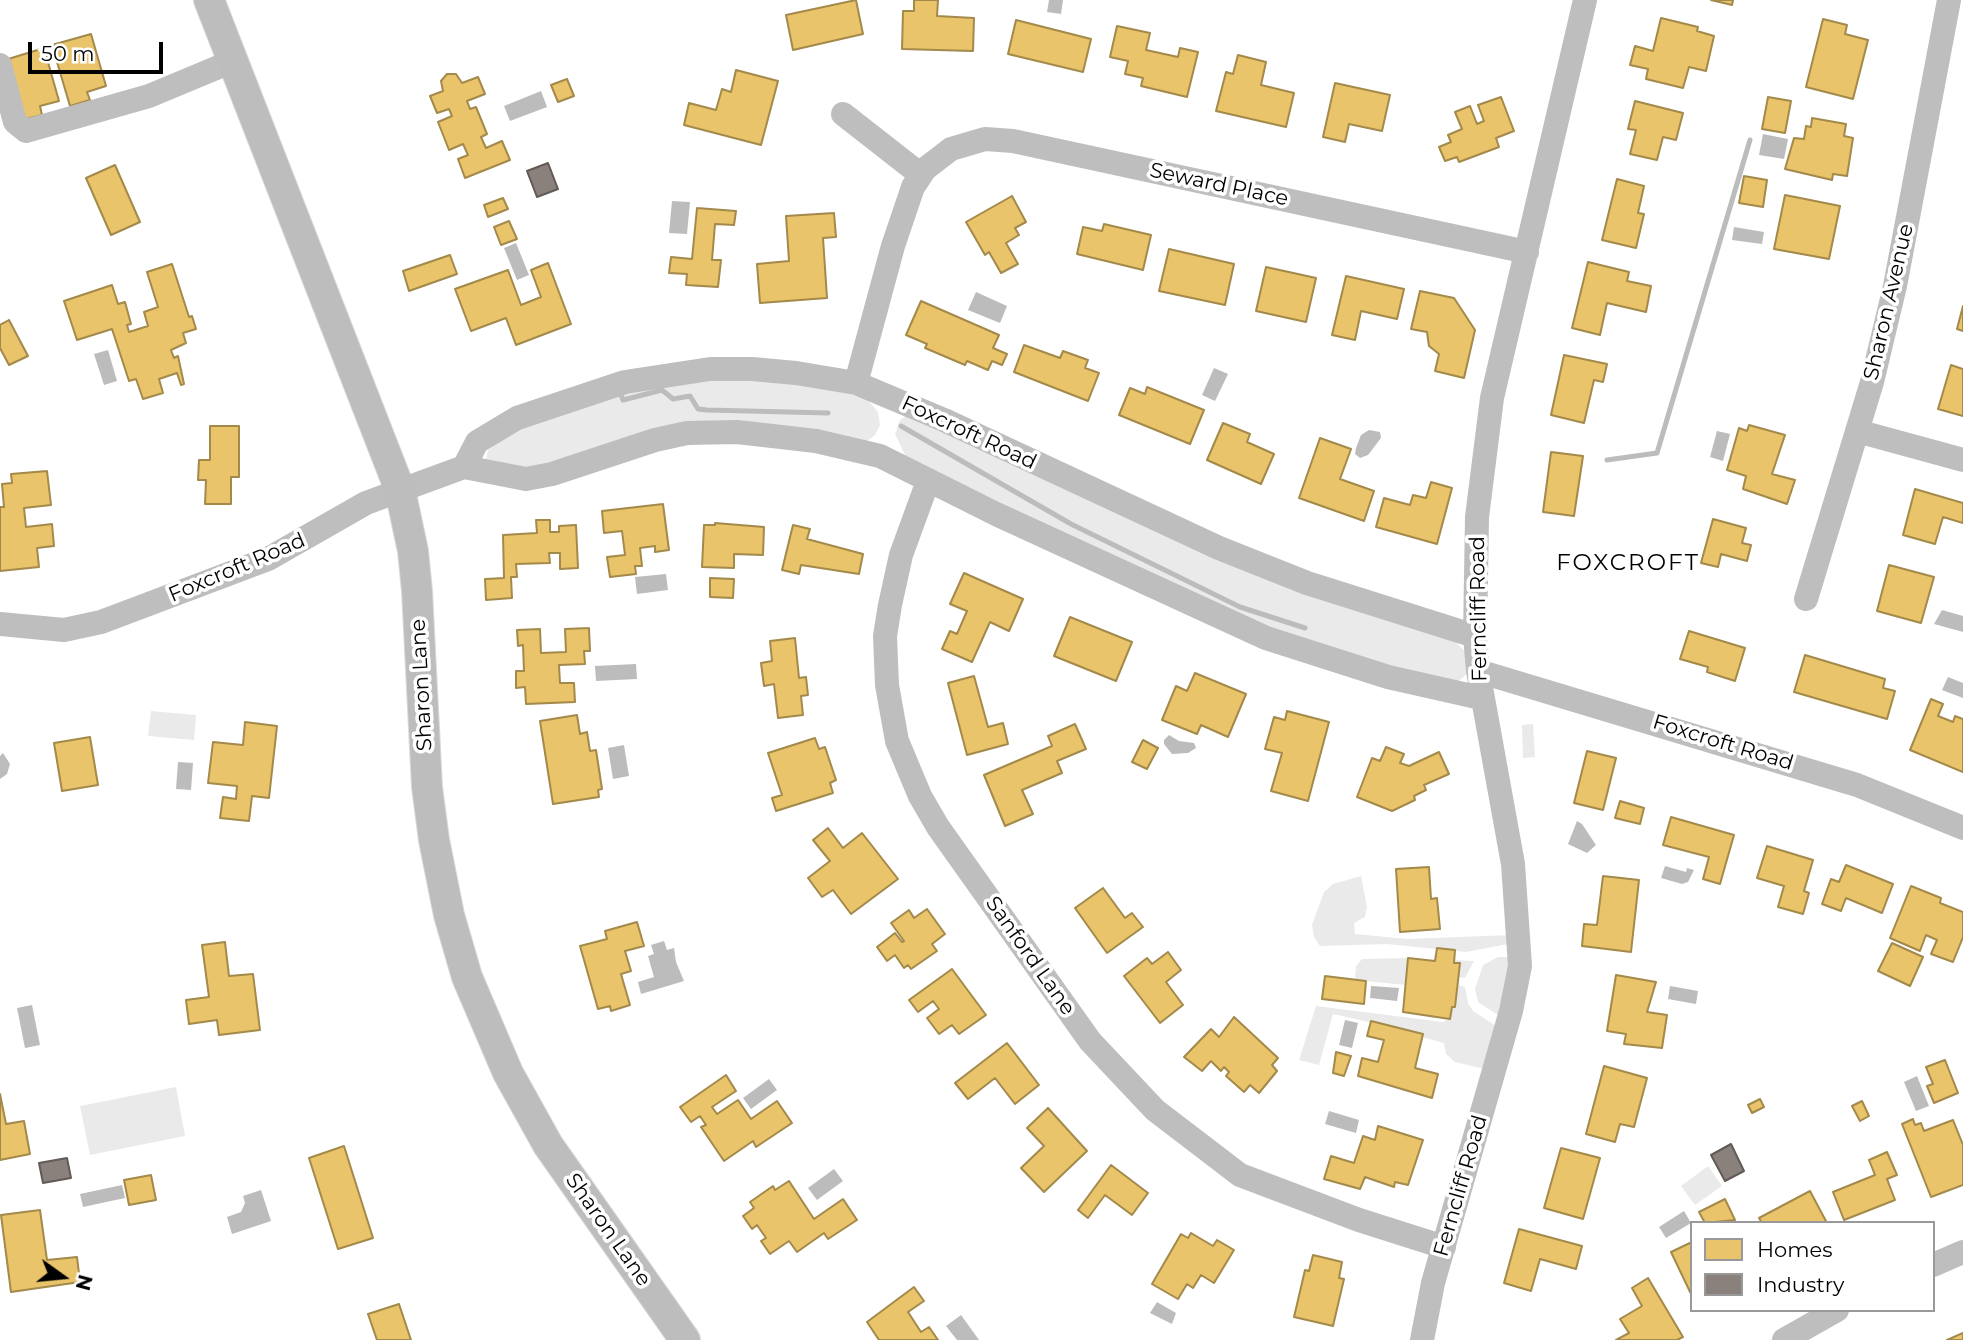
<!DOCTYPE html>
<style>
body{margin:0}
#map{position:relative;width:1963px;height:1340px;overflow:hidden;background:#fff;font-family:Montserrat,sans-serif}
canvas{display:block}
.legend{position:absolute;left:1690px;top:1221px;width:245px;height:91px;box-sizing:border-box;background:#fff;border:2px solid #999;margin:0;padding:9px 12px;list-style:none;font-size:21px;color:#000}
.legend li{display:flex;align-items:center;gap:14px;height:35px}
.legend b{width:35px;border:2px solid #999}
.north{position:absolute;left:28px;top:1242px;width:70px;height:70px;-webkit-text-stroke:5px #fff;paint-order:stroke;rotate:105deg;font-size:19px;font-weight:700;line-height:28px;text-align:center;color:#000}
.north::after{content:'';display:block;margin:auto;width:24px;height:32px;background:#000;clip-path:polygon(50% 0,100% 100%,50% 72%,0 100%)}
.scale{position:absolute;left:28px;top:42px;width:135px;height:32px;box-sizing:border-box;border:4px solid #000;border-top:0;padding-left:9px;font-size:21px;line-height:24px;white-space:nowrap;color:#000;-webkit-text-stroke:5px #fff;paint-order:stroke}
</style>
<div id="map">
<canvas width="1963" height="1340"></canvas>
<ul class="legend">
<li><b style="height:19px;background:#e9c46a"></b>Homes</li>
<li><b style="height:19px;background:#8a817c"></b>Industry</li>
</ul>
<div class="north">N</div>
<div class="scale">50 m</div>
</div>
<script>
const context = document.querySelector('canvas').getContext('2d');
context.lineJoin = 'round';
function fill(path, color) { context.fillStyle = color; context.fill(path, 'evenodd'); }
const toPath = rows => new Path2D(rows.map(r => 'M' + r).join(''));
function strokePath(path, color, width, dash) { context.strokeStyle = color; context.lineWidth = width; context.lineCap = dash ? 'butt' : 'round'; context.setLineDash(dash || []); context.stroke(path); }
function write(font, color, halo, rows, align = 'center') {
  context.font = font + ' Montserrat,sans-serif'; context.lineWidth = 7; context.setLineDash([]); context.textBaseline = 'middle'; context.strokeStyle = halo; context.fillStyle = color; for (const [text, x, y, turn = 0] of rows) {
    context.save(); context.translate(x, y); context.rotate((+turn || 0) * Math.PI / 180); context.textAlign = isNaN(turn) ? turn : align; if (halo) context.strokeText(text, 0, 0); context.fillText(text, 0, 0); context.restore();
  }
}
const green = toPath([
 [682,378,794,380,866,398,878,412,880,425,875,435,866,442,731,425,532,471,486,460,488,450,529,420],
 [906,416,1450,637,1467,653,1468,673,1455,684,1266,632,906,457,895,434,900,420],
 [151,711,196,715,194,740,148,736],
 [1533,724,1535,757,1523,758,1522,725],
 [1361,876,1367,907,1365,917,1354,923,1355,934,1407,939,1513,935,1513,943,1466,952,1387,944,1320,946,1314,937,1312,925,1324,892,1333,884],
 [1498,957,1512,957,1498,1015,1478,1002,1475,989,1483,965],
 [1408,958,1406,985,1355,980,1356,966,1362,959],
 [1454,960,1474,961,1465,978,1458,977,1460,964],
 [1458,985,1465,987,1468,1003,1473,1011,1496,1026,1485,1069,1455,1062,1446,1054,1444,1043,1422,1037,1423,1034,1333,1014,1319,1065,1299,1060,1316,1006,1443,1022,1449,1019,1452,1007,1455,1007],
 [176,1087,185,1136,90,1155,80,1106],
 [1708,1166,1722,1186,1695,1205,1681,1186]
]);
const water = toPath([
 [1049,0,1063,0,1061,14,1047,12],
 [541,91,547,107,510,121,504,106],
 [1763,134,1788,139,1784,159,1759,155],
 [672,201,690,202,687,234,669,233],
 [1734,227,1764,232,1762,244,1732,240],
 [516,243,529,275,517,280,504,248],
 [976,292,1007,306,1000,323,968,310],
 [108,350,117,381,104,385,94,354],
 [1214,368,1228,374,1215,401,1202,395],
 [1369,430,1380,432,1381,438,1368,455,1360,458,1355,454,1356,448,1361,435],
 [1717,431,1730,434,1723,461,1710,457],
 [666,574,668,590,637,594,635,577],
 [1942,610,1963,616,1963,632,1934,624],
 [636,664,637,679,596,681,595,666],
 [1948,677,1963,683,1963,698,1942,690],
 [1169,735,1179,741,1194,743,1196,748,1188,753,1172,754,1164,744,1164,740],
 [624,745,629,776,613,779,608,748],
 [3,753,10,764,7,774,0,779,0,756],
 [178,762,193,763,191,790,176,789],
 [1577,821,1582,824,1596,845,1587,853,1568,844],
 [1665,866,1686,872,1687,868,1694,870,1688,882,1682,884,1661,878],
 [664,941,667,950,674,948,676,962,684,981,641,994,638,982,654,977,648,956,654,954,651,945],
 [1371,986,1399,988,1397,1001,1370,998],
 [1670,986,1698,991,1696,1004,1668,999],
 [32,1005,40,1045,25,1048,17,1008],
 [1345,1020,1358,1023,1352,1048,1339,1045],
 [1917,1076,1929,1106,1916,1111,1904,1082],
 [769,1079,777,1090,751,1109,743,1098],
 [1329,1111,1359,1120,1356,1133,1325,1124],
 [834,1169,843,1181,817,1200,808,1188],
 [122,1185,125,1198,83,1207,80,1194],
 [261,1190,271,1221,232,1234,227,1217,241,1212,245,1203,243,1196],
 [1684,1211,1691,1223,1666,1238,1659,1227],
 [1157,1302,1176,1313,1172,1324,1150,1313],
 [961,1315,979,1340,957,1340,946,1326]
]);
const homes = toPath([
 [856,0,863,34,793,50,786,15,856,0],
 [914,0,938,0,937,16,974,18,973,51,902,49,903,11,914,11,914,0],
 [1711,0,1733,0,1732,5,1711,0],
 [1661,18,1698,27,1697,31,1714,36,1706,71,1689,67,1683,88,1646,79,1648,69,1630,65,1635,46,1653,51,1661,18],
 [1823,19,1847,25,1845,34,1868,40,1853,99,1806,87,1823,19],
 [1016,20,1091,39,1083,72,1008,54,1016,20],
 [1117,26,1150,33,1146,50,1178,57,1180,48,1198,52,1187,97,1141,86,1143,78,1125,74,1128,61,1110,57,1117,26],
 [91,34,106,86,87,92,90,100,70,106,52,45,91,34],
 [44,48,59,101,40,106,42,115,22,120,5,60,44,48],
 [1238,55,1266,62,1261,85,1294,93,1286,127,1216,111,1226,72,1233,74,1238,55],
 [736,70,778,81,761,145,684,125,689,103,716,110,722,89,731,92,736,70],
 [447,74,456,74,462,83,478,77,485,94,467,101,470,109,476,107,487,134,481,137,486,148,502,141,510,160,465,178,458,159,468,155,463,144,449,150,438,122,452,116,449,109,437,113,430,96,443,91,441,81,447,74],
 [567,79,574,96,558,102,551,85,567,79],
 [1335,83,1390,95,1382,131,1349,124,1345,142,1323,137,1335,83],
 [1501,97,1514,131,1496,138,1499,147,1459,162,1457,157,1445,161,1439,147,1451,142,1448,135,1462,129,1455,112,1470,106,1477,124,1484,121,1478,105,1501,97],
 [1768,97,1791,101,1785,133,1762,129,1768,97],
 [1635,101,1683,113,1676,140,1663,137,1657,160,1630,154,1636,130,1628,129,1635,101],
 [1812,118,1846,124,1844,136,1853,138,1847,176,1833,174,1832,180,1785,169,1794,138,1804,139,1806,126,1811,127,1812,118],
 [115,165,140,222,111,235,86,178,115,165],
 [1744,176,1767,180,1763,207,1739,203,1744,176],
 [1617,179,1644,186,1638,213,1644,214,1636,248,1602,240,1617,179],
 [1785,195,1840,206,1829,259,1774,249,1785,195],
 [1012,196,1026,222,1015,228,1019,235,1006,243,1018,264,1001,273,989,252,985,255,966,222,1012,196],
 [503,198,508,209,488,217,484,205,503,198],
 [697,208,736,211,734,225,715,224,712,260,721,260,718,287,686,285,687,274,669,273,671,257,692,259,697,208],
 [834,213,836,237,823,238,827,298,760,303,757,264,789,261,786,216,834,213],
 [509,221,517,239,501,245,494,227,509,221],
 [1104,224,1151,235,1143,270,1077,254,1083,227,1102,231,1104,224],
 [1169,249,1234,264,1225,305,1159,291,1169,249],
 [450,255,457,274,409,291,403,271,450,255],
 [1588,262,1629,272,1627,281,1651,286,1646,312,1607,303,1600,335,1572,328,1588,262],
 [548,263,571,324,516,345,506,318,471,331,455,289,508,270,521,305,541,297,531,270,548,263],
 [172,264,189,317,192,316,196,329,183,333,186,343,171,350,174,358,178,356,184,384,181,385,177,373,159,379,163,393,143,399,136,379,129,381,112,329,77,340,64,301,112,285,118,304,125,302,131,324,127,325,129,332,148,326,144,312,158,307,147,272,172,264],
 [1266,267,1316,278,1306,322,1256,311,1266,267],
 [1346,276,1404,289,1397,319,1361,311,1355,340,1332,335,1346,276],
 [1420,291,1454,298,1475,330,1464,378,1435,371,1439,354,1429,346,1427,332,1411,329,1420,291],
 [921,301,999,335,993,348,1007,354,1002,365,992,361,988,370,967,361,965,365,925,348,927,344,906,335,921,301],
 [1963,306,1963,331,1957,329,1963,306],
 [9,320,28,356,9,365,0,348,0,325,9,320],
 [1024,345,1060,358,1063,351,1088,360,1085,368,1099,373,1088,401,1014,372,1024,345],
 [1564,355,1607,364,1603,382,1594,380,1584,423,1551,415,1564,355],
 [1951,365,1963,369,1963,416,1938,409,1951,365],
 [1147,387,1204,410,1190,444,1119,415,1130,388,1145,394,1147,387],
 [1223,423,1250,434,1247,442,1274,454,1261,484,1207,460,1223,423],
 [1749,425,1785,435,1772,474,1795,480,1787,504,1743,489,1746,476,1727,470,1739,428,1747,431,1749,425],
 [210,426,239,426,239,477,231,477,231,504,205,504,206,480,198,480,199,460,210,460,210,426],
 [1320,438,1351,449,1340,479,1374,491,1364,521,1299,498,1320,438],
 [1551,452,1583,456,1574,516,1543,512,1551,452],
 [47,471,51,505,24,508,26,527,52,524,54,546,37,548,39,567,0,571,0,507,4,507,2,484,12,483,11,474,47,471],
 [1431,482,1452,488,1437,544,1376,527,1384,498,1410,505,1413,495,1426,498,1431,482],
 [1915,489,1963,503,1963,523,1943,517,1935,544,1903,535,1915,489],
 [663,504,669,550,655,552,655,546,640,548,642,566,635,566,636,574,610,577,607,557,625,555,622,531,604,533,602,511,663,504],
 [1713,519,1746,528,1742,543,1751,545,1747,561,1721,554,1718,567,1701,563,1713,519],
 [536,520,550,520,550,532,559,532,559,526,576,525,578,568,560,569,560,553,549,553,550,563,516,564,517,577,511,577,512,598,486,600,485,579,504,578,503,535,537,533,536,520],
 [715,523,764,527,763,555,734,554,734,568,702,567,704,525,715,525,715,523],
 [793,525,810,529,807,539,863,554,859,574,801,565,799,574,782,570,793,525],
 [1889,565,1934,577,1921,623,1877,611,1889,565],
 [964,573,1023,599,1009,631,990,622,972,662,942,649,950,631,957,634,967,611,950,604,964,573],
 [710,578,734,579,733,598,710,597,710,578],
 [1070,617,1132,642,1116,681,1054,656,1070,617],
 [589,628,590,651,584,651,585,664,559,665,560,683,574,683,575,702,526,704,525,687,516,688,516,671,524,671,523,645,518,646,517,630,540,629,541,653,566,652,565,629,589,628],
 [1689,631,1745,648,1735,681,1707,672,1708,667,1680,659,1689,631],
 [795,638,799,678,806,677,808,695,801,696,803,715,778,718,774,684,764,686,761,663,772,661,770,641,795,638],
 [1805,655,1885,679,1883,688,1895,691,1887,719,1794,692,1805,655],
 [1195,673,1246,694,1228,737,1201,725,1197,734,1162,720,1176,686,1187,691,1195,673],
 [974,676,988,727,1003,723,1008,744,967,755,948,683,974,676],
 [1931,699,1943,704,1938,716,1953,722,1955,716,1963,719,1963,772,1910,750,1931,699],
 [1287,711,1329,722,1308,801,1271,791,1282,753,1265,749,1274,717,1285,720,1287,711],
 [577,715,580,734,587,732,590,751,596,750,602,789,598,790,599,797,553,804,540,721,577,715],
 [245,722,277,726,269,798,252,796,249,821,220,818,223,797,236,799,237,786,208,783,213,742,243,745,245,722],
 [1075,724,1086,749,1057,761,1062,773,1022,790,1033,814,1005,826,984,775,1052,746,1048,736,1075,724],
 [90,737,98,785,62,791,54,743,90,737],
 [815,738,819,749,825,747,836,780,830,783,833,793,776,811,772,798,782,795,768,753,815,738],
 [1143,740,1158,748,1147,769,1132,762,1143,740],
 [1386,747,1404,754,1400,763,1409,766,1439,752,1449,774,1424,785,1426,790,1414,796,1415,800,1392,811,1357,797,1372,758,1380,761,1386,747],
 [1587,751,1616,758,1603,810,1574,803,1587,751],
 [1620,801,1644,808,1640,824,1615,818,1620,801],
 [1671,817,1734,835,1720,884,1703,879,1709,857,1663,845,1671,817],
 [828,828,843,848,862,833,898,879,851,914,833,890,822,897,808,878,830,861,813,840,828,828],
 [1767,846,1813,860,1804,891,1809,893,1803,914,1778,907,1784,886,1757,878,1767,846],
 [1846,865,1893,884,1882,913,1846,898,1841,911,1822,904,1831,879,1839,882,1846,865],
 [1429,867,1431,899,1437,898,1440,929,1400,932,1396,869,1429,867],
 [1603,876,1639,880,1631,952,1582,946,1584,924,1597,925,1603,876],
 [1911,886,1941,898,1940,903,1963,912,1963,937,1953,962,1931,954,1937,940,1926,935,1920,951,1890,938,1911,886],
 [1103,888,1125,918,1132,913,1143,927,1107,953,1075,908,1103,888],
 [927,909,945,934,932,944,937,951,911,969,908,965,904,968,895,955,887,961,877,947,895,933,902,942,904,941,891,923,909,910,914,918,927,909],
 [637,922,644,946,625,951,631,971,621,974,630,1005,611,1011,610,1006,598,1009,580,946,607,939,605,931,637,922],
 [225,942,229,976,253,974,260,1030,219,1035,217,1020,189,1024,186,1000,209,997,202,945,225,942],
 [1892,943,1923,957,1910,986,1878,971,1892,943],
 [1437,948,1455,950,1454,963,1460,963,1455,1007,1452,1007,1450,1019,1403,1012,1408,958,1435,961,1437,948],
 [1168,952,1181,970,1166,982,1183,1005,1160,1023,1124,976,1147,958,1152,964,1168,952],
 [952,969,986,1015,959,1034,952,1025,939,1034,927,1018,939,1009,933,1001,918,1012,909,1000,952,969],
 [1616,975,1656,982,1647,1012,1667,1015,1662,1048,1624,1044,1626,1034,1607,1031,1616,975],
 [1325,976,1366,981,1364,1004,1322,999,1325,976],
 [1234,1017,1278,1058,1272,1065,1277,1071,1259,1093,1250,1085,1244,1092,1226,1076,1229,1072,1224,1067,1221,1071,1211,1061,1202,1071,1184,1057,1211,1029,1219,1037,1234,1017],
 [1371,1021,1423,1034,1415,1068,1438,1074,1432,1098,1358,1076,1362,1058,1378,1062,1384,1040,1367,1036,1371,1021],
 [1007,1043,1039,1085,1015,1104,995,1078,968,1099,955,1083,1007,1043],
 [1336,1052,1351,1056,1344,1076,1333,1073,1336,1052],
 [1945,1060,1958,1093,1934,1103,1927,1086,1933,1084,1926,1067,1945,1060],
 [1604,1066,1647,1078,1634,1127,1620,1124,1615,1142,1586,1134,1604,1066],
 [726,1075,736,1091,712,1107,717,1114,738,1100,751,1119,777,1101,792,1123,756,1147,753,1141,724,1161,701,1127,706,1125,700,1116,691,1122,680,1107,726,1075],
 [0,1094,6,1124,24,1121,30,1154,0,1160,0,1094],
 [1760,1099,1764,1107,1752,1113,1748,1105,1760,1099],
 [1862,1101,1869,1116,1860,1121,1852,1106,1862,1101],
 [1048,1108,1087,1151,1044,1192,1021,1168,1044,1146,1027,1128,1048,1108],
 [1913,1119,1915,1125,1921,1123,1924,1131,1953,1120,1963,1145,1963,1185,1931,1197,1902,1124,1913,1119],
 [1378,1126,1423,1140,1408,1185,1395,1182,1394,1187,1365,1177,1360,1189,1324,1179,1331,1156,1354,1163,1363,1136,1375,1140,1378,1126],
 [344,1146,373,1238,338,1249,309,1158,344,1146],
 [1561,1148,1600,1158,1583,1219,1544,1208,1561,1148],
 [1887,1152,1897,1175,1887,1179,1895,1200,1844,1220,1833,1192,1875,1175,1869,1160,1887,1152],
 [1111,1165,1148,1193,1132,1215,1105,1195,1088,1218,1078,1210,1111,1165],
 [151,1175,156,1200,129,1205,124,1180,151,1175],
 [789,1181,814,1219,843,1199,857,1220,828,1239,824,1233,797,1252,789,1241,770,1254,761,1241,766,1238,757,1225,752,1229,743,1216,754,1208,750,1202,773,1186,775,1190,789,1181],
 [1810,1191,1827,1223,1762,1223,1759,1218,1810,1191],
 [1725,1199,1735,1220,1705,1223,1699,1212,1725,1199],
 [40,1210,47,1260,77,1257,80,1282,11,1292,1,1215,40,1210],
 [1519,1229,1582,1246,1576,1269,1540,1259,1531,1291,1504,1283,1519,1229],
 [1191,1233,1213,1246,1217,1240,1234,1250,1214,1283,1201,1275,1193,1288,1187,1284,1178,1299,1152,1284,1181,1234,1188,1238,1191,1233],
 [1692,1242,1692,1296,1671,1252,1692,1242],
 [1313,1255,1342,1262,1339,1278,1344,1279,1333,1326,1294,1317,1305,1270,1309,1271,1313,1255],
 [1648,1278,1683,1337,1677,1340,1616,1340,1629,1333,1620,1319,1642,1306,1632,1288,1648,1278],
 [914,1287,924,1301,908,1312,921,1332,929,1327,938,1340,879,1340,867,1322,914,1287],
 [399,1304,411,1340,377,1340,368,1314,399,1304],
 [1963,1333,1963,1340,1947,1340,1963,1333]
]);
const industry = toPath([
 [548,163,558,189,537,197,527,171,548,163],
 [1731,1144,1744,1171,1725,1181,1711,1155,1731,1144],
 [67,1158,71,1178,43,1183,39,1163,67,1158]
]);
const stream = toPath([
 [621,395,623,400,662,390,673,399,690,396,698,409,707,410,828,413],
 [901,426,1071,524,1240,607,1305,628],
 [1607,460,1657,453,1750,140]
]);
const minor = toPath([
 [0,65,15,122,26,131,149,96,233,61],
 [843,114,921,175],
 [856,383,893,246,913,187,925,169,951,149,985,139,1013,141,1527,252],
 [1857,431,1963,460],
 [464,467,477,442,517,418,625,382,710,369,752,369,796,373,856,383,944,420,1219,548,1307,583,1475,636],
 [928,481,901,555,890,605,885,636,887,685,897,741,920,796,938,827,1090,1041,1155,1110,1240,1175,1359,1220,1444,1247],
 [1806,599,1872,382,1895,286,1949,0],
 [0,624,64,630,101,622,268,559,366,503,464,467,526,479,552,474,655,440,687,433,737,432,816,441,880,456,996,514,1266,638,1388,677,1481,698],
 [1478,671,1857,785,1963,828],
 [1933,1265,1963,1252],
 [1422,1340,1433,1283,1511,1011,1520,966,1513,864,1478,671,1475,636,1477,517,1492,398,1585,0],
 [1784,1340,1837,1310]
]);
const major = toPath([
 [209,0,400,490,413,551,417,591,427,787,434,840,449,915,467,977,508,1073,548,1145,685,1340]
]);
const streetNames = [
 ["Seward Place",1219,185,12],
 ["Sharon Avenue",1889,302,-77],
 ["Foxcroft Road",969,433,25],
 ["Foxcroft Road",237,568,-23],
 ["Ferncliff Road",1479,609,-91],
 ["Sharon Lane",422,685,-93],
 ["Foxcroft Road",1723,743,17],
 ["Sanford Lane",1030,956,55],
 ["Ferncliff Road",1461,1186,-74],
 ["Sharon Lane",608,1230,55]
];
const neighbourhoodNames = [
 ["FOXCROFT",1628,563]
];
fill(green, '#eaeaea');
fill(water, '#bcbcbc');
fill(homes, '#e9c46a');
strokePath(homes, '#a3894a', 2);
fill(industry, '#8a817c');
strokePath(industry, '#615a57', 2);
strokePath(stream, '#bcbcbc', 5);
strokePath(major, '#dbdbdb', 32);
strokePath(minor, '#bebebe', 24);
strokePath(major, '#bdbdbd', 30);
write('21px', '#000', '#fff', streetNames);
context.letterSpacing = '2px';
write('23px', '#000', '#fff', neighbourhoodNames);
context.letterSpacing = '0px';
</script>
